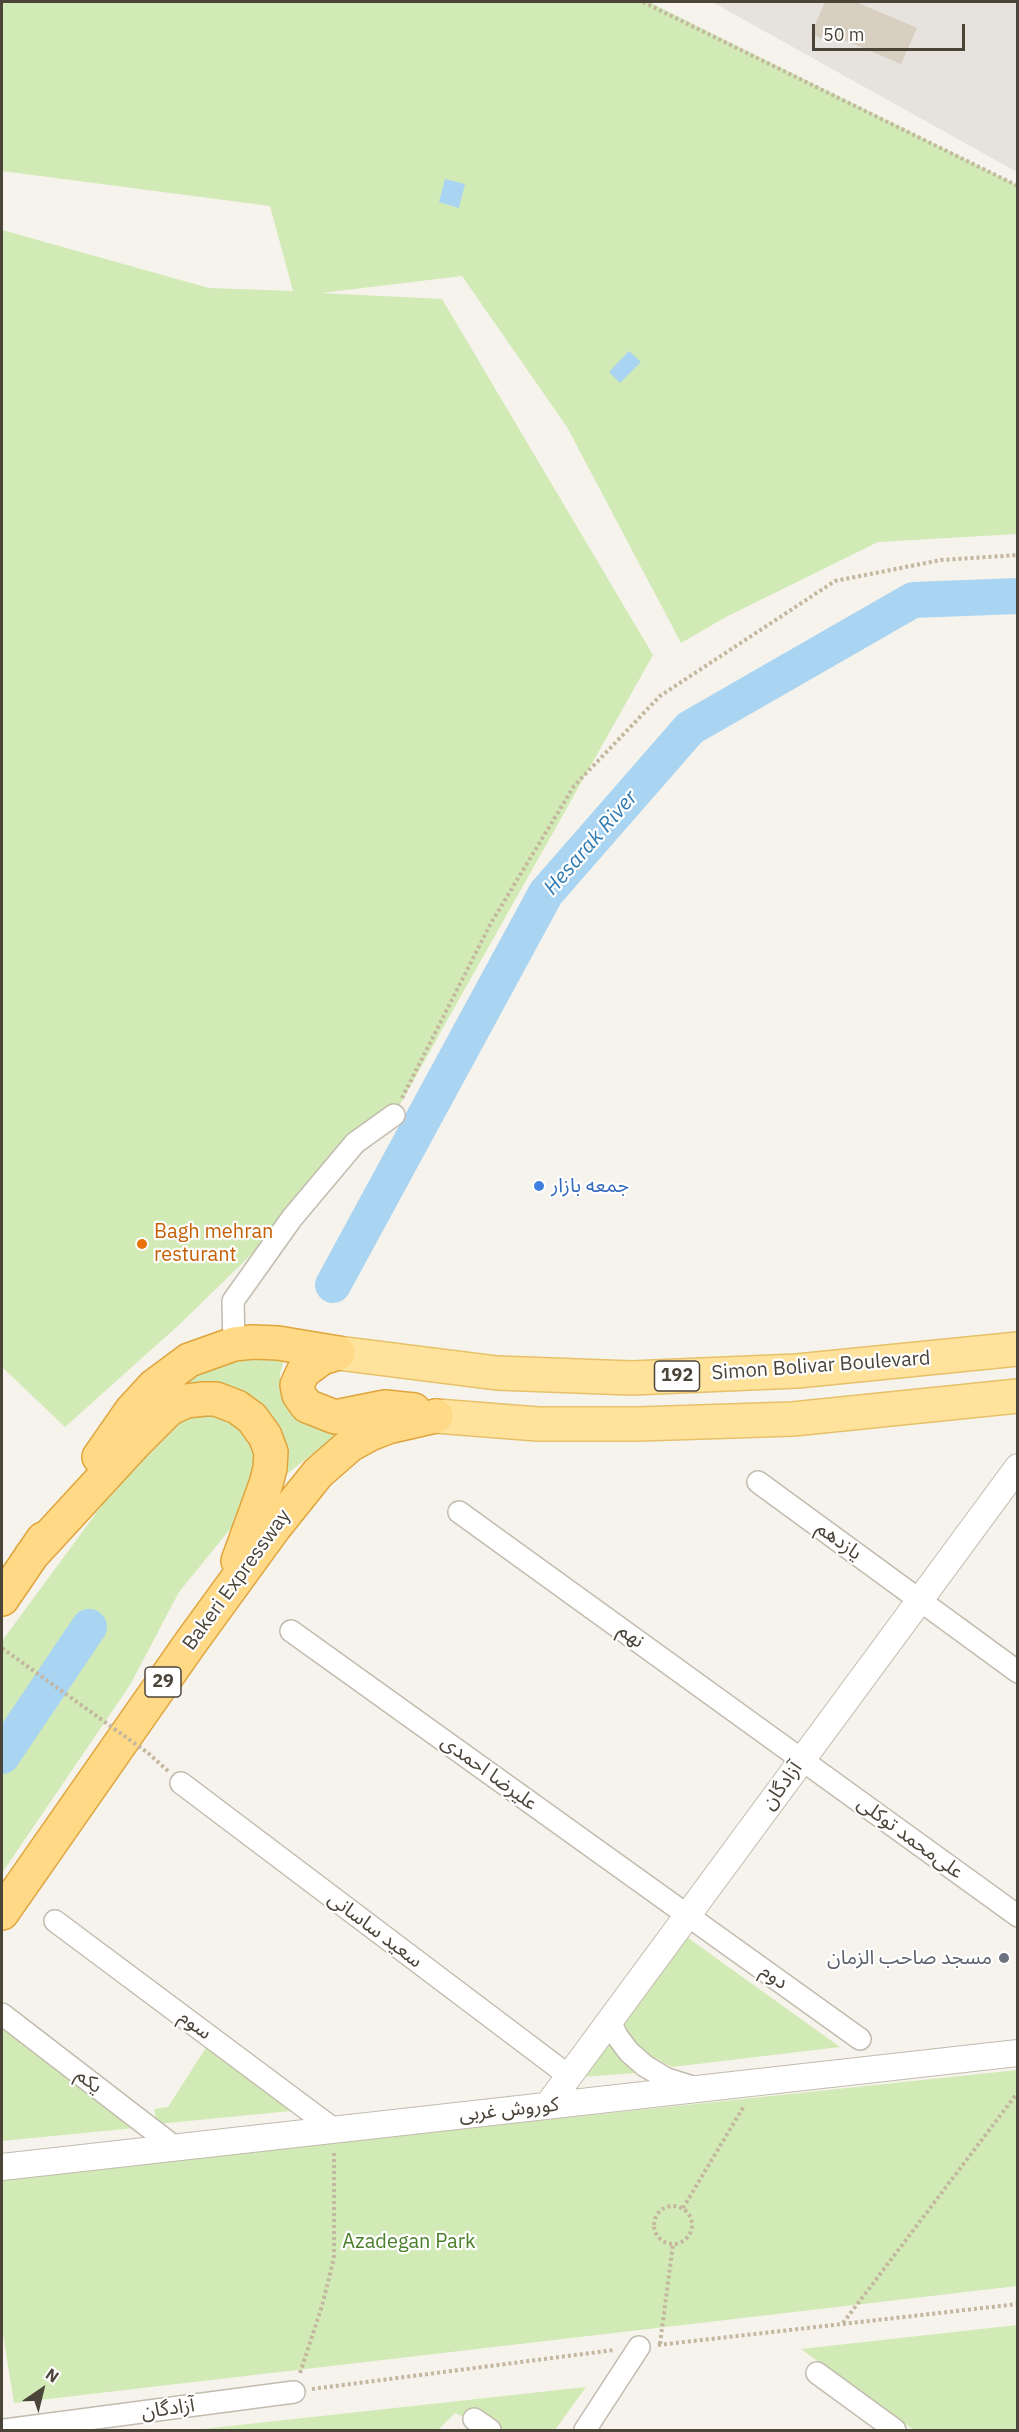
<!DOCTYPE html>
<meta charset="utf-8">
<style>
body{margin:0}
#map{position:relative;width:1019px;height:2432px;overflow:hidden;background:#f6f3ec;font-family:"IBM Plex Sans",sans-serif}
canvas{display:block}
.frame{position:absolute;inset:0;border:3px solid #4b4439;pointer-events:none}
.north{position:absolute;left:12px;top:2360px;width:60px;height:60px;-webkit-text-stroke:4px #fff;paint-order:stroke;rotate:35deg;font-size:16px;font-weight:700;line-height:24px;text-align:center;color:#4b4439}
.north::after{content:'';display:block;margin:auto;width:21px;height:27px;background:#4b4439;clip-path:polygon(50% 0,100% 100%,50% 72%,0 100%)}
.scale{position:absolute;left:812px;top:24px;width:153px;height:27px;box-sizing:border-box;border:3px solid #4b4439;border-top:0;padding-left:8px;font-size:18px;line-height:21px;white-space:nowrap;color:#4b4439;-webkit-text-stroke:4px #fff;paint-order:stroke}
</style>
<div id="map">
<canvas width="1019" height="2432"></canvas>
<div class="frame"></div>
<div class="north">N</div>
<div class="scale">50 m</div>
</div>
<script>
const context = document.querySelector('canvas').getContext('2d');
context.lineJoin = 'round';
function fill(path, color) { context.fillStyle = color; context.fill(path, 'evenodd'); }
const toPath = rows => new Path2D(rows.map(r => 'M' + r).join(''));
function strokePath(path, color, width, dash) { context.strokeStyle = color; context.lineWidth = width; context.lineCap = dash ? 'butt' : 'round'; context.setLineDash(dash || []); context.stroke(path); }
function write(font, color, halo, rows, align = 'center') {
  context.font = font + ' "IBM Plex Sans","Noto Sans Arabic",sans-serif'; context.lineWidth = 4.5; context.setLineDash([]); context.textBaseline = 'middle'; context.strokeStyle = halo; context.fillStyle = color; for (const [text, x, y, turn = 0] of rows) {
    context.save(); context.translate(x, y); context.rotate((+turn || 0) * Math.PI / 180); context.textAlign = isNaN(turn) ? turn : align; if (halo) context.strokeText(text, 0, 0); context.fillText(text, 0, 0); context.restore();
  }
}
const industrial = toPath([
 [712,2,1017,2,1017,172]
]);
const green = toPath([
 [2,2,649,2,1017,185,1017,534,878,542,726,617,681,643,567,427,462,276,321,293,442,299,653,655,394,1115,180,1324,65,1427,2,1367,2,230,209,288,293,291,270,206,2,171],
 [245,1354,284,1360,280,1374,280,1392,287,1410,306,1424,326,1428,348,1426,283,1477,277,1428,177,1395,175,1384],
 [197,1404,260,1437,249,1506,179,1592,130,1685,2,1873,2,1641,147,1444],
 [684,1935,840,2047,672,2067,640,2050,620,2032,625,2013],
 [2,2022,145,2127,2,2141],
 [610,2034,649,2072,583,2077],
 [207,2046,291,2111,157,2124,154,2109,168,2107],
 [1017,2070,1017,2286,14,2403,2,2328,2,2179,304,2147,430,2119,450,2130],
 [1017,2325,1017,2430,914,2430,801,2349],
 [586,2387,555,2430,493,2430,455,2413,438,2430,194,2430]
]);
const water = toPath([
 [445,179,465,184,459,208,439,202],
 [629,351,641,362,620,383,609,372]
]);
const river = toPath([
 [333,1285,546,893,690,728,913,600,1018,596],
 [2,1756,89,1627]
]);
const building = toPath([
 [825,2,856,2,917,28,901,64,832,35,829,42,811,34]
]);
const path = toPath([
 [643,2,1018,186],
 [402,1098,491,923,574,786,660,696,835,581,941,560,1018,555],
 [148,1753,168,1771],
 '654 2225a19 19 0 1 1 38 0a19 19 0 1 1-38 0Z',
 [683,2208,744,2106],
 [843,2323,1018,2092],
 [660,2344,673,2244],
 [658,2345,1018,2304],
 [300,2373,322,2306,334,2258,334,2151],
 [312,2389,614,2350]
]);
const minor = toPath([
 [234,1344,233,1301,292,1218,355,1143,394,1115],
 [758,1482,1018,1672],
 [459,1512,1018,1916],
 [291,1631,860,2039],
 [181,1783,569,2076],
 [55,1921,335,2130],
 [2,2014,176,2148],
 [610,2021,617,2036,629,2052,645,2066,667,2079,696,2088],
 [817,2373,895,2430],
 [474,2419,490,2430],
 [5,2430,294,2392],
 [585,2430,639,2347]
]);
const tertiary = toPath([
 [547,2106,1018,1467],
 [2,2167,1018,2053]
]);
const primary = toPath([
 [338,1353,497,1373,632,1378,797,1371,1018,1349],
 [436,1416,538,1424,639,1424,793,1419,1018,1396]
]);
const trunk = toPath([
 [338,1353,322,1358,303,1372,297,1385,299,1395,307,1406,335,1417,385,1407,414,1410],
 [99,1457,131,1411,154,1386,189,1360,234,1344,253,1342,278,1343,338,1353],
 [31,1556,135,1443,169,1409,186,1401,204,1399,216,1399,237,1407,252,1418,265,1436,271,1452,270,1468,266,1484,238,1561],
 [2,1599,43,1539],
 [2,1913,189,1645,274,1528,318,1473,350,1445,370,1434,388,1427,436,1416]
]);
const pathBridge = toPath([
 [2,1648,148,1753]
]);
const markers = [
 [539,1186,6,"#3f7fe0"],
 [142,1244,6,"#e8710a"],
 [1004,1958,6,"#6b7280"]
];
const shields = [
 [677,1376,45],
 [163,1682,36]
];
const shieldNames = [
 ["192",677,1376],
 ["29",163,1682]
];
const shopNames = [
 ["جمعه بازار",551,1186]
];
const foodNames = [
 ["Bagh mehran",154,1232],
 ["resturant",154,1255]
];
const streetNames = [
 ["Simon Bolivar Boulevard",821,1366,-4],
 ["یازدهم",839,1541,36],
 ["Bakeri Expressway",237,1580,-54],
 ["نهم",631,1636,36],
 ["علیرضا احمدی",489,1773,36],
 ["آزادگان",782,1786,-54],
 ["علی‌محمد توکلی",910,1838,36],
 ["سعید ساسانی",375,1930,37],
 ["دوم",774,1977,36],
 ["سوم",195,2025,37],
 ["یکم",89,2081,38],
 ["کوروش غربی",509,2110,-6],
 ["آزادگان",168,2409,-8]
];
const worshipNames = [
 ["مسجد صاحب الزمان",992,1958]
];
const parkNames = [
 ["Azadegan Park",409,2242]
];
const waterNames = [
 ["Hesarak River",591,843,-49]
];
fill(industrial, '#e6e2dd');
fill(green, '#d2eab5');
fill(water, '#a9d4f2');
strokePath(river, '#a9d4f2', 36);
fill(building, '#d8cfc1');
strokePath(minor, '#c2bbae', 24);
strokePath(tertiary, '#c2bbae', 28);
strokePath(primary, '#e6c16a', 36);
strokePath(trunk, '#e0a43c', 36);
strokePath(path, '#c4b79f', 4, [3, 3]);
strokePath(minor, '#fff', 21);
strokePath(tertiary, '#fff', 26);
strokePath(primary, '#ffe39c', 33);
strokePath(trunk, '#ffd985', 33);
strokePath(pathBridge, '#c4b79f', 4, [3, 3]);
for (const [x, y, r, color] of markers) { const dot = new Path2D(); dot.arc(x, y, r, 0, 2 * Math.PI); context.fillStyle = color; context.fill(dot); strokePath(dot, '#fff', 2); }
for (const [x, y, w] of shields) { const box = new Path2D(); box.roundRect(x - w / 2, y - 15, w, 30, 4.5); context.fillStyle = '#fff'; context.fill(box); strokePath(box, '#4b4439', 1.5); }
write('bold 18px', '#4b4439', null, shieldNames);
write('20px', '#366cbe', '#fff', shopNames, 'left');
write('20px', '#c56008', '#fff', foodNames, 'left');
write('20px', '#4b4439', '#fff', streetNames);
write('20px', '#5b616d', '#fff', worshipNames, 'right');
write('20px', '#4a7f2a', '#fff', parkNames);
write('italic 21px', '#2e7ab2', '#fff', waterNames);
</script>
